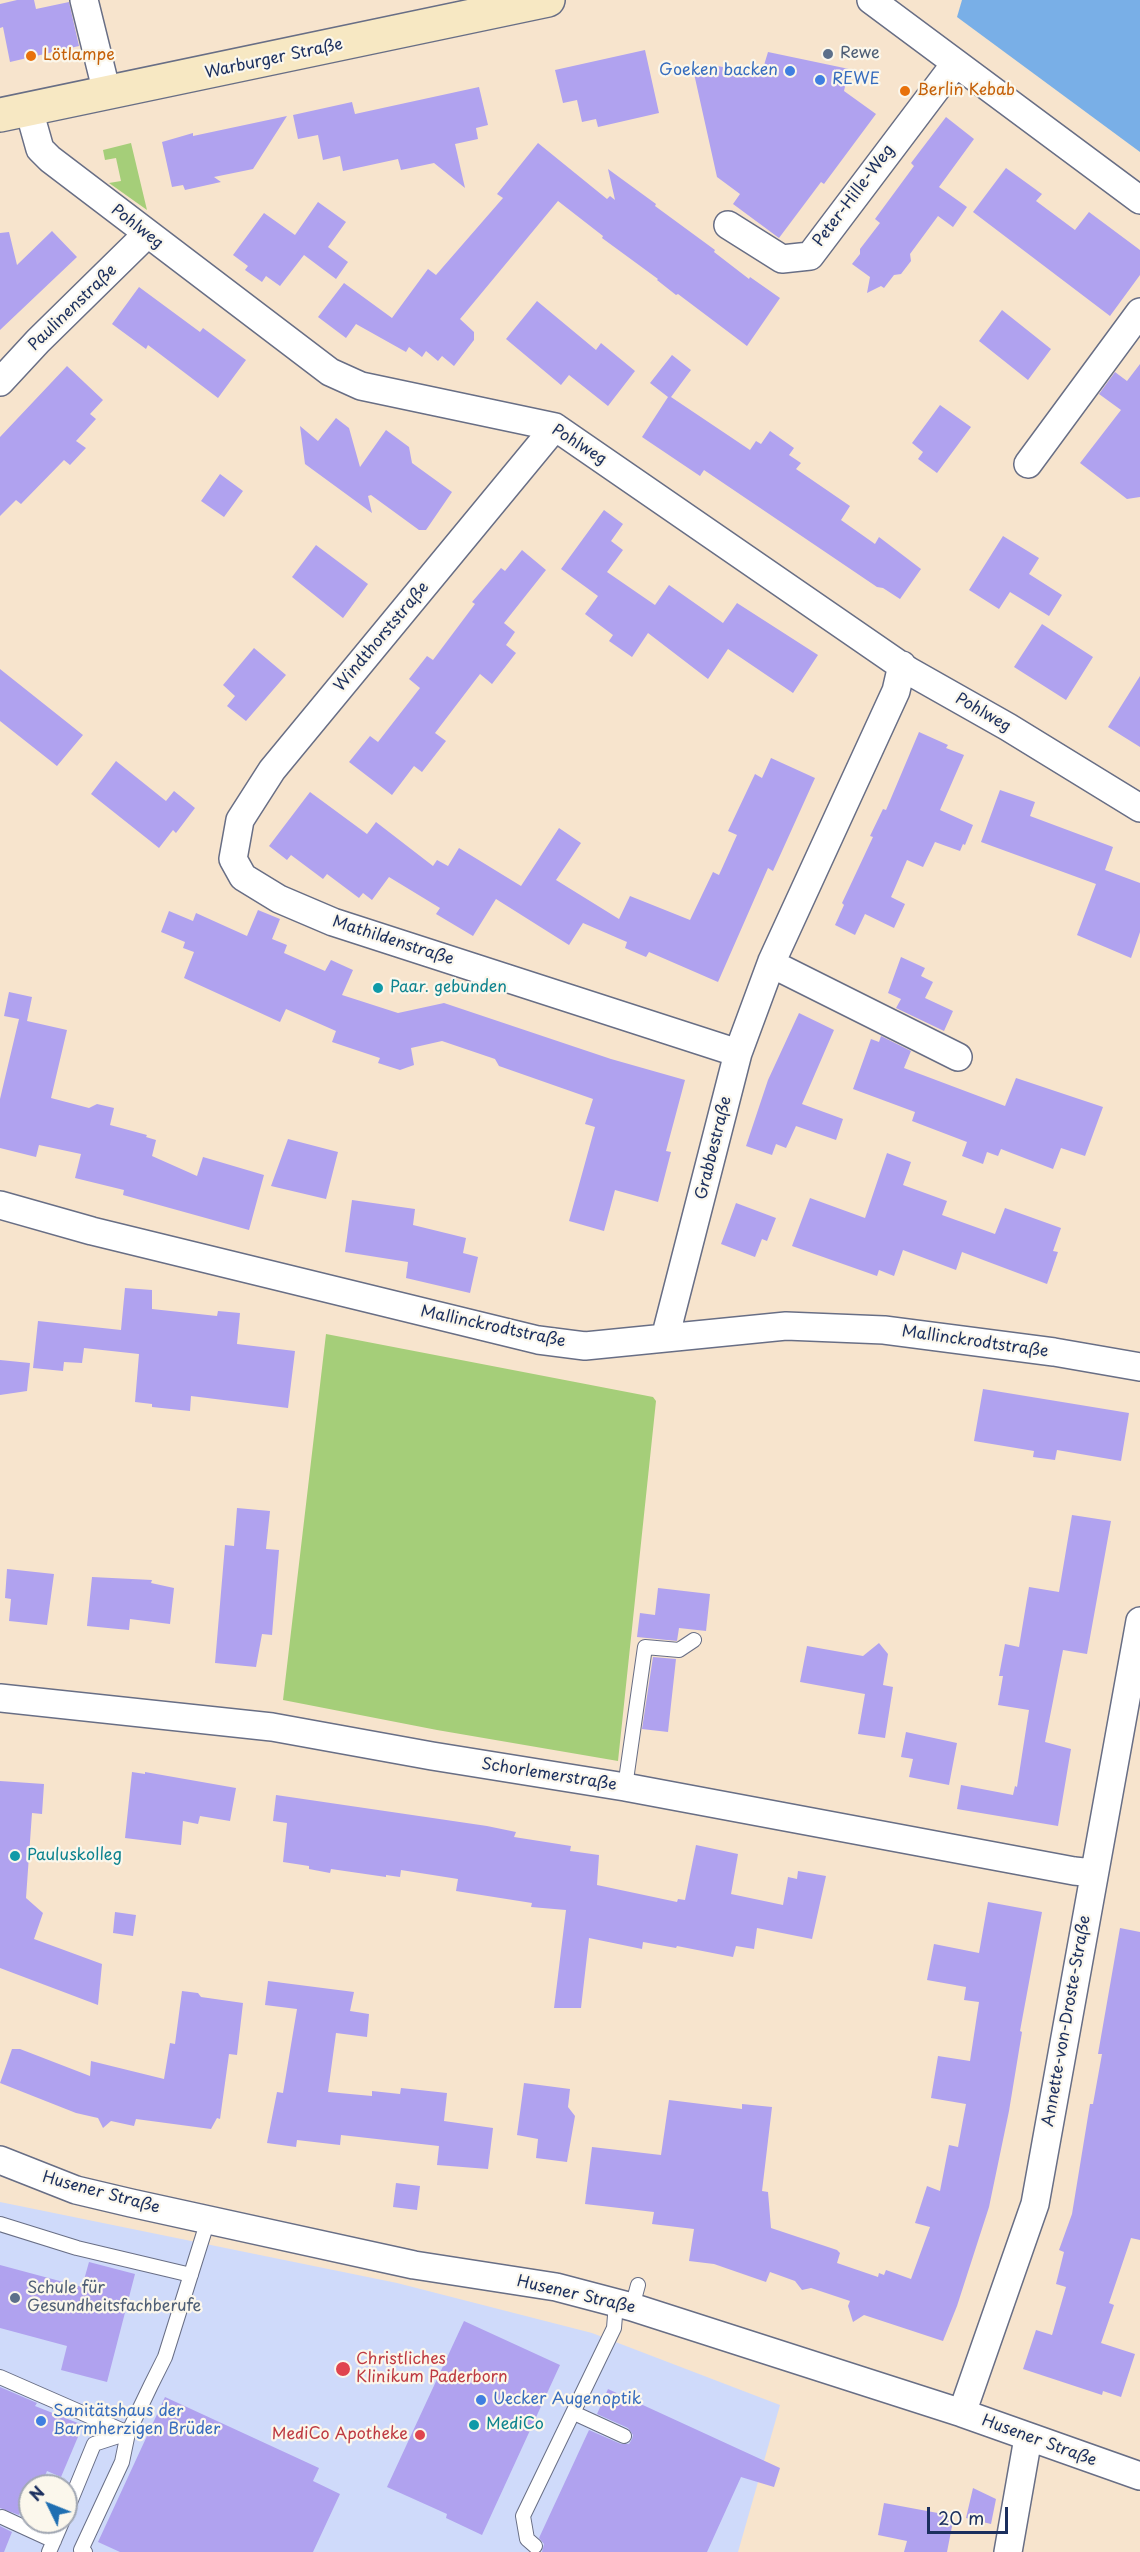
<!DOCTYPE html>
<meta charset="utf-8">
<style>
body{margin:0}
#map{position:relative;width:1140px;height:2552px;overflow:hidden;background:#f7e4cd;font-family:"Playpen Sans",sans-serif}
canvas{display:block}
.north{position:absolute;left:18px;top:2474px;width:60px;height:60px;box-sizing:border-box;background:#fbf7ec;border:2px solid #a1a7b3;border-radius:50%;rotate:313deg;font-size:16px;font-weight:700;line-height:24px;text-align:center;color:#1b2f5e}
.north::after{content:'';display:block;margin:auto;width:21px;height:27px;background:#1f6fb2;clip-path:polygon(50% 0,100% 100%,50% 72%,0 100%)}
.scale{position:absolute;left:927px;top:2507px;width:81px;height:27px;box-sizing:border-box;border:3px solid #1b2f5e;border-top:0;padding-left:8px;font-size:18px;line-height:21px;white-space:nowrap;color:#1b2f5e;-webkit-text-stroke:4px #fbf7ec;paint-order:stroke}
</style>
<div id="map">
<canvas width="1140" height="2552"></canvas>
<div class="north">N</div>
<div class="scale">20 m</div>
</div>
<script>
const context = document.querySelector('canvas').getContext('2d');
context.lineJoin = 'round';
function fill(path, color) { context.fillStyle = color; context.fill(path, 'evenodd'); }
const toPath = rows => new Path2D(rows.map(r => 'M' + r).join(''));
function strokePath(path, color, width, dash) { context.strokeStyle = color; context.lineWidth = width; context.lineCap = dash ? 'butt' : 'round'; context.setLineDash(dash || []); context.stroke(path); }
function write(font, color, halo, rows, align = 'center') {
  context.font = font + ' "Playpen Sans",sans-serif'; context.lineWidth = 4.5; context.setLineDash([]); context.textBaseline = 'middle'; context.strokeStyle = halo; context.fillStyle = color; for (const [text, x, y, turn = 0] of rows) {
    context.save(); context.translate(x, y); context.rotate((+turn || 0) * Math.PI / 180); context.textAlign = isNaN(turn) ? turn : align; if (halo) context.strokeText(text, 0, 0); context.fillText(text, 0, 0); context.restore();
  }
}
const built = toPath([
 [0,2202,397,2283,592,2333,780,2405,738,2552,0,2552],
 [30,2486,66,2486,66,2522,30,2522]
]);
const green = toPath([
 [131,143,147,210,109,183,121,181,116,158,105,160,103,150],
 [326,1334,653,1397,656,1401,618,1761,437,1730,283,1700]
]);
const water = toPath([
 [962,0,1140,0,1140,152,957,17]
]);
const building = toPath([
 [17,0,34,0,36,9,69,2,79,46,10,62,3,27,0,28,0,4],
 [645,50,659,113,598,127,596,119,582,122,577,100,563,103,555,70],
 [768,52,849,69,844,91,876,114,824,184,821,182,779,238,733,204,740,194,717,177,693,69,713,65,761,75],
 [479,87,488,125,476,128,478,139,455,144,465,188,434,163,401,170,398,159,343,171,340,156,323,160,318,135,298,139,293,115,352,102,355,114],
 [287,116,253,169,214,177,221,182,185,190,183,185,172,187,162,142,193,133,193,136],
 [946,117,974,139,939,187,967,207,953,227,938,216,910,254,911,261,901,274,894,275,884,288,881,286,867,293,870,277,852,264,860,254,860,249,880,223,875,219,914,166,911,163],
 [538,143,607,199,610,196,615,200,608,169,656,204,655,206,715,250,714,252,749,279,750,277,780,298,747,346,678,294,676,295,657,280,658,279,602,238,603,236,558,201,460,319,474,332,474,340,454,366,442,356,438,361,426,351,422,357,409,347,406,352,356,324,346,338,318,317,344,283,392,318,428,269,436,275,503,198,497,194],
 [1006,168,1042,194,1036,201,1075,230,1089,212,1140,250,1140,275,1110,316,973,212],
 [318,202,346,222,328,247,348,262,336,279,304,255,280,286,266,276,262,282,245,270,248,266,233,255,264,213,295,235],
 [52,231,77,257,0,330,0,233,9,232,17,265],
 [139,287,200,332,203,328,246,360,218,398,148,345,146,349,112,324],
 [537,301,596,350,601,343,635,371,608,406,569,375,561,385,506,339],
 [1002,310,1051,349,1028,380,979,341],
 [672,355,691,370,671,397,750,450,756,441,761,444,770,431,794,448,789,455,801,463,796,469,850,506,841,520,875,544,879,537,921,569,900,599,883,588,877,587,704,470,700,476,642,437,668,397,650,383],
 [1140,364,1140,497,1127,499,1080,463,1121,410,1099,394,1115,372,1127,381],
 [67,366,103,400,90,414,96,419,76,441,86,448,70,465,64,460,21,504,16,500,0,516,0,437],
 [940,405,971,427,937,473,918,459,923,452,912,443],
 [336,418,349,428,360,467,386,430,409,447,412,463,452,492,426,530,419,530,371,495,368,496,372,513,305,464,300,426,318,441],
 [220,474,243,491,224,517,201,501],
 [604,510,623,524,611,541,623,550,607,572,655,605,669,585,723,623,737,603,818,655,793,693,728,649,708,679,648,633,632,657,609,641,613,635,585,614,598,596,561,569],
 [1003,536,1039,558,1029,574,1062,595,1049,616,1010,592,999,609,969,590],
 [316,545,368,584,343,618,292,577],
 [522,550,546,570,504,623,515,632,506,645,516,653,492,684,480,674,435,733,446,741,422,772,414,766,392,795,349,762,370,736,378,742,420,688,409,679,427,656,433,660,475,604,472,602,501,568,505,571],
 [1042,624,1093,657,1066,700,1014,667],
 [254,648,286,675,246,721,227,706,235,696,223,685],
 [0,669,83,735,57,766,0,721],
 [1140,676,1140,747,1108,727],
 [919,732,948,745,946,748,964,755,940,810,973,825,965,845,963,844,960,851,935,842,923,867,907,860,891,897,905,904,894,928,865,914,855,935,835,925,844,905,842,903,873,837,870,836,883,809,886,810],
 [771,758,815,778,773,871,768,868,718,982,649,952,646,957,625,948,627,942,583,923,569,945,496,899,473,936,436,914,440,908,389,877,372,900,363,893,359,898,327,874,323,879,291,855,287,860,269,846,310,792,367,834,376,822,433,866,437,860,448,866,459,848,521,886,559,828,581,843,556,880,619,919,630,896,690,920,713,872,719,875,737,835,728,831,755,774,762,778],
 [116,761,166,801,174,791,195,808,176,833,173,830,159,848,91,794],
 [1000,790,1035,802,1030,816,1113,847,1105,870,1140,883,1140,932,1131,958,1077,935,1096,884,981,842],
 [258,910,280,919,272,939,287,945,284,953,325,971,331,960,353,970,342,995,398,1013,444,1003,611,1059,685,1080,666,1151,671,1152,658,1202,615,1190,604,1231,569,1221,595,1127,585,1124,593,1099,499,1066,495,1059,442,1041,411,1048,414,1065,400,1070,378,1063,380,1058,332,1042,336,1031,286,1009,280,1022,184,978,194,952,183,948,185,942,161,932,169,911,193,921,196,913,247,936],
 [901,957,925,968,921,976,933,982,925,998,953,1011,944,1031,896,1008,901,999,888,993],
 [9,992,32,997,27,1021,67,1030,51,1098,89,1108,97,1104,114,1108,110,1125,147,1135,146,1137,156,1140,152,1156,197,1176,203,1157,264,1175,249,1230,123,1195,124,1190,75,1178,81,1154,39,1145,36,1157,0,1148,0,1099,19,1019,4,1016],
 [799,1013,834,1030,802,1104,843,1119,836,1140,796,1126,786,1148,776,1144,772,1155,746,1146,768,1080],
 [881,1036,911,1051,904,1068,1005,1106,1016,1078,1103,1107,1085,1156,1061,1148,1053,1169,1001,1149,998,1156,987,1152,983,1164,962,1156,967,1142,912,1121,915,1112,853,1089,871,1039,879,1042],
 [288,1139,338,1152,326,1199,271,1186],
 [887,1153,911,1162,903,1185,947,1201,942,1215,995,1234,1005,1208,1061,1228,1053,1251,1058,1252,1047,1284,962,1252,956,1270,903,1250,894,1276,879,1270,877,1276,792,1246,810,1198,865,1218],
 [352,1200,415,1209,413,1225,466,1238,463,1253,478,1257,470,1293,406,1278,408,1262,345,1252],
 [736,1203,776,1218,767,1241,762,1239,755,1257,721,1244],
 [125,1288,152,1290,152,1309,217,1316,218,1311,240,1313,237,1344,295,1351,288,1408,191,1396,190,1411,152,1407,152,1404,135,1402,139,1354,84,1348,82,1363,64,1362,63,1371,33,1368,38,1321,121,1330],
 [0,1360,30,1363,27,1391,0,1395],
 [983,1389,1129,1413,1121,1461,1057,1450,1055,1460,1033,1457,1034,1451,974,1441],
 [237,1508,270,1511,266,1549,279,1550,272,1635,262,1634,256,1667,215,1663,225,1545,234,1546],
 [1072,1515,1111,1521,1087,1654,1063,1650,1045,1742,1071,1749,1058,1826,957,1809,961,1785,1013,1795,1015,1786,1017,1787,1029,1710,998,1705,1003,1676,999,1676,1005,1644,1019,1647,1029,1587,1059,1592],
 [7,1569,54,1574,47,1625,9,1621,11,1599,5,1598],
 [92,1577,152,1580,151,1583,174,1588,170,1624,130,1619,129,1630,87,1626],
 [658,1588,710,1594,706,1631,679,1628,677,1641,637,1637,640,1613,655,1615],
 [879,1643,888,1654,883,1685,893,1687,885,1738,858,1734,865,1694,800,1682,807,1646,863,1656],
 [653,1657,676,1659,668,1732,642,1729],
 [906,1732,957,1743,949,1785,909,1777,913,1759,901,1757],
 [132,1772,145,1774,145,1772,236,1788,230,1821,200,1816,198,1824,183,1821,181,1845,125,1838],
 [0,1781,44,1784,42,1814,32,1813,26,1898,43,1913,34,1939,102,1964,98,2005,0,1968],
 [276,1795,487,1826,516,1832,514,1837,571,1846,570,1851,599,1855,597,1885,677,1902,678,1899,685,1900,696,1845,738,1854,731,1894,783,1905,788,1877,797,1879,798,1871,826,1876,812,1939,757,1928,754,1949,736,1946,733,1957,677,1946,676,1948,643,1942,642,1949,589,1938,581,2008,554,2008,566,1910,531,1907,532,1903,456,1891,458,1879,401,1870,400,1877,386,1875,386,1877,331,1869,330,1873,309,1869,309,1866,283,1862,287,1823,273,1821],
 [988,1902,1042,1912,1020,2031,1022,2032,1009,2111,989,2207,957,2306,943,2341,864,2315,853,2322,848,2306,850,2301,811,2288,802,2290,795,2281,770,2272,766,2282,714,2264,689,2261,694,2229,652,2224,654,2212,585,2204,592,2147,661,2155,669,2100,742,2109,742,2104,772,2107,762,2191,768,2192,771,2228,837,2250,840,2253,837,2263,878,2277,879,2273,884,2275,886,2270,911,2279,930,2227,915,2223,927,2186,940,2191,949,2145,958,2147,966,2104,931,2098,938,2056,970,2061,979,2002,964,2000,966,1987,927,1980,934,1944,979,1953],
 [115,1912,136,1915,133,1936,113,1933],
 [1120,1928,1140,1932,1140,2240,1131,2238,1109,2303,1114,2305,1101,2343,1135,2354,1121,2397,1103,2391,1102,2395,1023,2369,1036,2330,1052,2335,1066,2287,1056,2284,1064,2252,1059,2250,1072,2214,1090,2104,1093,2104,1102,2054,1098,2054],
 [268,1981,354,1992,350,2011,369,2014,367,2037,336,2033,328,2092,372,2096,372,2091,400,2094,401,2088,447,2093,444,2121,493,2128,488,2169,437,2165,439,2146,341,2135,340,2145,297,2140,296,2147,267,2143,277,2092,283,2093,297,2009,265,2005],
 [182,1991,198,1993,201,1997,243,2003,237,2055,229,2054,220,2119,217,2118,211,2129,136,2119,134,2126,111,2121,103,2128,98,2118,76,2113,0,2083,12,2049,20,2049,90,2076,91,2061,164,2079,170,2043,175,2044],
 [524,2083,570,2089,568,2107,575,2116,567,2162,536,2158,538,2139,517,2135],
 [396,2183,420,2186,417,2210,393,2207],
 [89,2262,135,2274,107,2382,61,2370,67,2346,0,2328,0,2265,82,2287],
 [464,2321,560,2365,482,2535,446,2518,447,2514,387,2487],
 [0,2387,37,2403,35,2406,83,2425,61,2477,47,2471,41,2486,30,2486,30,2500,25,2498,19,2515,0,2508],
 [608,2389,780,2468,774,2487,741,2477,707,2552,542,2552,544,2544,539,2538,589,2430,621,2444,629,2444,632,2439,633,2435,628,2428,597,2414],
 [165,2397,319,2468,313,2481,340,2494,313,2552,120,2552,98,2542],
 [973,2488,996,2499,991,2524,966,2518],
 [884,2503,954,2516,947,2552,904,2552,907,2541,878,2535],
 [0,2526,12,2532,4,2552,0,2552]
]);
const service = toPath([
 [625,1787,645,1647,679,1650,694,1640],
 [0,2224,77,2248,191,2275],
 [632,2307,638,2285],
 [0,2377,128,2433,122,2462,81,2550,85,2552],
 [574,2413,624,2436],
 [66,2512,94,2444,128,2433,151,2385,165,2357,208,2220],
 [2,2517,54,2541],
 [535,2546,527,2539,523,2516,614,2328,616,2303],
 [49,2552,62,2522]
]);
const minor = toPath([
 [84,0,107,93],
 [871,0,1140,200],
 [29,110,40,149,50,159,330,372,361,386,555,427,909,671,1008,727,1140,808],
 [728,225,782,259,810,256,955,64],
 [0,382,38,341,146,235],
 [555,427,272,770,240,820,233,859,243,877,279,899,333,922,738,1053],
 [1028,464,1140,312],
 [772,961,780,968,958,1057],
 [0,1205,92,1231,538,1340,585,1346,786,1326,884,1330,1054,1352,1140,1367],
 [665,1338,738,1053,772,961,896,691,902,665],
 [0,1698,272,1727,432,1756,625,1787,1074,1871,1094,1873],
 [0,2160,76,2190,131,2203,414,2265,556,2287,632,2307,962,2413,1140,2476],
 [962,2413,1035,2204,1140,1621],
 [1008,2552,1028,2438]
]);
const secondary = toPath([
 [0,115,548,0]
]);
const markers = [
 [828,54,6,"#5c6f8a"],
 [31,56,6,"#e8710a"],
 [790,71,6,"#3f7fe0"],
 [820,80,6,"#3f7fe0"],
 [905,91,6,"#e8710a"],
 [378,988,6,"#0f9aa8"],
 [15,1856,6,"#0f9aa8"],
 [15,2298,6,"#5c6f8a"],
 [343,2369,8,"#e0444e"],
 [481,2400,6,"#3f7fe0"],
 [41,2421,6,"#3f7fe0"],
 [474,2425,6,"#0f9aa8"],
 [420,2435,6,"#e0444e"]
];
const serviceNames = [
 ["Rewe",840,54],
 ["Schule für",27,2289],
 ["Gesundheitsfachberufe",27,2307]
];
const foodNames = [
 ["Lötlampe",43,56],
 ["Berlin Kebab",917,91]
];
const streetNames = [
 ["Warburger Straße",274,59,-12],
 ["Peter-Hille-Weg",854,196,-53],
 ["Pohlweg",137,227,38],
 ["Paulinenstraße",73,308,-44],
 ["Pohlweg",579,445,32],
 ["Windthorststraße",382,637,-50],
 ["Pohlweg",983,713,30],
 ["Mathildenstraße",393,941,18],
 ["Grabbestraße",714,1148,-76],
 ["Mallinckrodtstraße",493,1327,12],
 ["Mallinckrodtstraße",975,1342,8],
 ["Schorlemerstraße",549,1775,9],
 ["Annette-von-Droste-Straße",1067,2021,-80],
 ["Husener Straße",101,2193,15],
 ["Husener Straße",576,2295,13],
 ["Husener Straße",1039,2441,20]
];
const shopNames = [
 ["Goeken backen",778,71,"right"],
 ["REWE",832,80],
 ["Uecker Augenoptik",493,2400],
 ["Sanitätshaus der",53,2412],
 ["Barmherzigen Brüder",53,2430]
];
const cultureNames = [
 ["Paar. gebunden",390,988],
 ["Pauluskolleg",27,1856],
 ["MediCo",486,2425]
];
const healthNames = [
 ["Christliches",356,2360],
 ["Klinikum Paderborn",356,2378],
 ["MediCo Apotheke",408,2435,"right"]
];
fill(built, '#cfdafa');
fill(green, '#a5ce79');
fill(water, '#79afe7');
fill(building, '#b0a2ef');
strokePath(service, '#686e85', 16);
strokePath(minor, '#686e85', 30);
strokePath(secondary, '#686e85', 36);
strokePath(service, '#fff', 14);
strokePath(minor, '#fff', 27);
strokePath(secondary, '#f7e8c3', 33);
for (const [x, y, r, color] of markers) { const dot = new Path2D(); dot.arc(x, y, r, 0, 2 * Math.PI); context.fillStyle = color; context.fill(dot); strokePath(dot, '#fbf7ec', 2); }
write('16px', '#4e5e75', '#fbf7ec', serviceNames, 'left');
write('16px', '#c56008', '#fbf7ec', foodNames, 'left');
write('16px', '#1b2f5e', '#fbf7ec', streetNames);
write('16px', '#366cbe', '#fbf7ec', shopNames, 'left');
write('16px', '#0d838f', '#fbf7ec', cultureNames, 'left');
write('16px', '#be3a42', '#fbf7ec', healthNames, 'left');
</script>
